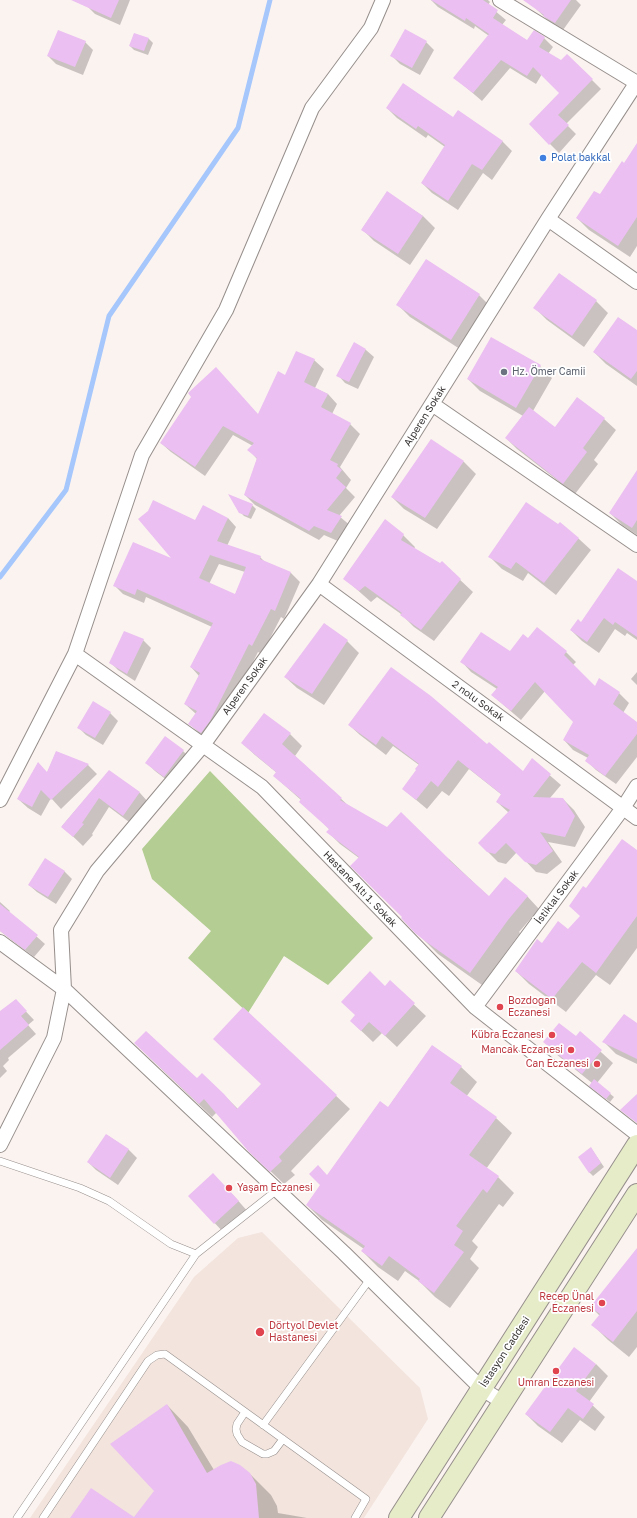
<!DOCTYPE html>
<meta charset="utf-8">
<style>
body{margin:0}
canvas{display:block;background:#fbf3f0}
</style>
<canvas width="637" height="1518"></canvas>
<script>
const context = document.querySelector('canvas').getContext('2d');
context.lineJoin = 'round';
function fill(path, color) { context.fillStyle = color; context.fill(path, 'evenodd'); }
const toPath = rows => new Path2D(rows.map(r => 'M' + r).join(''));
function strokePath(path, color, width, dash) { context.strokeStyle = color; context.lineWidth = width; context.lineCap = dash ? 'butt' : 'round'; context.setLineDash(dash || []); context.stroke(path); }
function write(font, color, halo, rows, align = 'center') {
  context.font = font + ' "Golos Text",sans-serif'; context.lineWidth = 3.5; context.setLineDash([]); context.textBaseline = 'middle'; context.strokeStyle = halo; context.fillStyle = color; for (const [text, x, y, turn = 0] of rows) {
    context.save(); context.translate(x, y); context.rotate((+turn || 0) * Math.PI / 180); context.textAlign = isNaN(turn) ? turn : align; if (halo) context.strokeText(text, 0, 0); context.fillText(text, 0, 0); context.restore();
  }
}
const built = toPath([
 [262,1232,420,1388,428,1419,364,1518,30,1518,194,1277,238,1238]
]);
const forest = toPath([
 [210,771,373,938,328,985,284,956,248,1013,188,958,211,931,152,879,142,849]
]);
const shadow = toPath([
 [90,0,130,0,120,25,95,14,87,6],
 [431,0,488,0,490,2,488,5,506,20,502,25,528,41,534,32,544,38,553,47,548,54,561,62,567,55,601,89,566,124,576,134,559,153,530,124,561,93,542,74,536,84,510,68,482,101,455,78,489,36,475,26,474,29,438,7],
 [535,0,576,0,581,5,563,30,552,24,532,5],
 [134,34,149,39,153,43,148,55,134,50,130,46],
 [85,42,93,50,83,75,56,64,48,56],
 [426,42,434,50,420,75,400,64,392,56],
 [387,108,454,119,502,141,512,151,492,180,483,173,458,210,432,193,422,183,445,147,428,135,426,138,397,118],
 [637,145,637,246,630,257,589,230,577,218,600,196,625,164],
 [387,193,423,216,435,228,410,265,374,241,362,229],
 [426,261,479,295,491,307,463,351,410,317,398,305],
 [559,275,596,301,608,313,584,347,547,320,535,308],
 [637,332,637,386,606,364,594,352],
 [354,344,366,350,374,357,358,389,345,383,338,375],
 [314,360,324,369,315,388,328,394,337,404,332,414,350,424,360,434,340,467,351,480,346,488,355,497,339,516,351,526,340,542,324,535,319,540,255,505,245,495,257,459,249,450,253,446,233,435,205,476,171,452,161,443,259,415,286,376],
 [540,366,552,378,533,411,555,428,577,399,604,419,616,430,594,460,598,464,575,494,517,449,506,438,523,416,480,391,468,379],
 [431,441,464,462,476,474,437,529,404,509,392,497],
 [637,477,637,535,622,525,610,513],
 [252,505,256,509,251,519,244,516,240,512],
 [228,518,236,527,227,546,260,557,266,563,291,573,300,582,284,619,281,617,262,654,258,652,219,730,211,741,199,733,190,724,196,714,185,704,199,676,191,667,212,627,146,597,144,603,123,594,114,585,174,560,196,521],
 [219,564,245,572,235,595,209,584],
 [560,524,579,539,591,550,556,595,528,573,523,581,502,569,490,557,559,526],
 [403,535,415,547,414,549,440,565,442,563,473,592,434,641,414,627,401,614,377,597,371,602,345,579],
 [637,582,637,640,627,633,625,636,615,629,599,653,582,641,571,630],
 [143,640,151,648,135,681,118,670,110,662],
 [528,640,566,652,576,662,573,665,595,687,619,693,629,703,623,713,637,723,637,757,616,784,596,770,587,761,588,758,573,750,564,740,574,722,545,691,521,720,492,695,497,689,471,672,462,662,510,652],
 [347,641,359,653,324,705,297,688,285,677],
 [637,672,637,685,631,679],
 [110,713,118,721,103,745,86,735,79,728],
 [349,725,488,745,523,772,532,760,561,785,550,798,563,799,574,810,585,827,575,847,548,842,562,862,547,874,536,872,517,852,506,864,498,862,479,843,509,813,497,802,502,795,469,769,449,796,442,791,427,809,403,789,418,770,419,765,393,746,386,755,360,735],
 [290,734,302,746,295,756,352,809,387,829,449,859,489,897,527,896,539,909,519,932,520,933,482,985,438,954,416,932,359,858,340,844,328,832,330,830,301,800,274,776,277,773,255,755,242,743],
 [183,751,191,759,172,784,155,771,147,763],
 [56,752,88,765,97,774,61,809,51,798,41,816,28,808,18,799,47,773],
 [109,771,140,793,149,803,133,825,109,807,92,834,93,835,83,846,62,826],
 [637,852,637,948,610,985,596,975,566,1012,529,984,516,971,542,945,568,931,581,916,586,889],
 [64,871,72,879,56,904,37,892,29,885],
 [0,902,10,911,9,912,45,944,34,957,0,931],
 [390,982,426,1016,397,1047,382,1033,373,1042,351,1021],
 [15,1000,34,1020,28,1025,36,1034,8,1058,9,1060,3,1066,7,1071,0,1078,0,1013],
 [243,1008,350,1109,291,1171,295,1175,284,1184,264,1165,217,1112,212,1117,148,1056,197,1080,223,1094,238,1109,262,1084],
 [637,1024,637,1064,616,1054,604,1042],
 [580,1033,613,1063,597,1083,614,1097,610,1102,594,1089,592,1083,556,1054,545,1042,576,1038],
 [432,1046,461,1067,477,1082,466,1097,496,1118,512,1133,486,1169,498,1177,514,1193,503,1207,499,1204,472,1241,478,1247,470,1259,479,1268,450,1308,435,1297,419,1281,405,1271,398,1281,378,1267,362,1251,364,1249,322,1220,307,1205,327,1176,388,1108],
 [107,1135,129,1150,137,1158,118,1185,96,1170,88,1162],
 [591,1148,604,1167,593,1176,589,1172],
 [225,1186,250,1214,226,1235,189,1196],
 [637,1249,637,1347,629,1357,608,1340,593,1325,600,1316,591,1307],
 [596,1364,608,1376,589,1402,605,1417,595,1431,580,1420,562,1443,538,1426,526,1414],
 [167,1405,188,1427,214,1470,249,1473,271,1495,277,1506,278,1513,307,1518,135,1518,156,1491]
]);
const stream = toPath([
 [0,577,66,490,109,316,238,128,270,0]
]);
const building = toPath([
 [71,0,119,0,111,18],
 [431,0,483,0,498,10,493,18,527,40,534,30,545,37,539,47,561,60,567,54,593,79,558,115,569,125,549,145,529,124,559,93,533,67,527,76,501,60,473,93,453,78,489,34,466,18,465,21],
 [523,0,571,0,555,23,543,16,544,15],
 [405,29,427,41,412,68,390,56],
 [58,30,86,41,75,67,47,56],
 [134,33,149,38,144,51,129,46],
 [403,83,453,117,458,110,503,141,482,170,472,164,448,201,421,183,445,145,418,126,416,129,386,108],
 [637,143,637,217,618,246,576,218,594,191,600,194,622,161,624,163],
 [387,191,423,216,398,254,361,230],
 [426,259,480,294,451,340,396,305],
 [559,273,597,300,572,336,533,308],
 [618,317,637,330,637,371,631,379,593,352],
 [491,337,541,365,516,408,467,379],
 [354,342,366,349,349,382,336,376],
 [296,351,315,359,304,382,328,394,321,407,351,423,330,460,338,464,337,466,342,470,336,478,346,487,327,510,342,516,331,533,314,526,309,531,244,495,257,458,247,450,254,443,223,426,195,467,160,443,191,397,188,393,216,367,258,414,278,371,285,375],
 [577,397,605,418,583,448,587,452,563,484,505,438,529,407,555,427],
 [431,439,464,461,425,518,391,497],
 [637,470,637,520,632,528,609,513],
 [228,494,253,504,248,516,239,513],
 [153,500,195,520,203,505,228,518,217,541,261,556,260,559,291,572,275,611,271,609,252,646,249,644,210,721,201,733,188,724,197,711,184,704,200,673,190,667,213,623,137,589,135,595,113,586,133,542,171,558,138,519,148,511],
 [210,555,246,567,235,594,199,578],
 [526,502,558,524,560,522,579,538,544,583,516,562,511,569,488,557],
 [385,519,404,534,401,540,440,563,442,561,461,579,421,630,400,615,402,613,365,586,359,591,343,579],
 [618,568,637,581,637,637,615,622,613,625,604,618,587,642,570,630,578,619,581,622],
 [324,623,348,640,312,694,284,677],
 [537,627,567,651,564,655,595,686,599,678,620,692,613,704,637,722,637,734,605,776,585,761,589,755,563,740,573,722,535,682,511,711,491,695,498,687,460,662,481,632,510,651,523,634,528,638],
 [124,631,144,639,127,674,109,663],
 [391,667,431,696,487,744,489,742,523,771,532,758,551,774,533,797,563,798,575,816,565,837,540,832,553,851,536,865,525,862,506,843,495,854,487,852,478,843,510,810,496,802,501,794,458,760,438,787,431,781,416,800,402,789,416,770,415,769,419,764,382,736,376,745,348,725],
 [93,701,111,712,95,738,77,728],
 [264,713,291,733,282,744,342,798,340,800,387,827,401,812,449,859,449,860,489,896,505,877,528,896,508,920,470,973,425,941,415,933,401,918,402,917,350,866,359,857,326,832,329,829,299,802,301,799,273,776,276,772,241,743],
 [165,736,184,750,164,777,145,763],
 [56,751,89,764,51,800,41,790,32,807,17,799,38,762,47,772],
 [109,770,140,792,123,816,99,798,82,823,84,824,73,837,61,827],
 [622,839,637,850,637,916,596,973,582,962,552,999,515,971,537,939,542,943,558,921,568,929,580,916,569,906,583,886,586,888],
 [45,858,65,871,48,897,28,885],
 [0,904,38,935,25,950,0,931],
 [370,971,385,986,390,980,415,1003,385,1036,369,1022,361,1031,350,1021,355,1015,341,1002],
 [16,999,27,1011,21,1016,29,1025,0,1050,0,1011],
 [243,1007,337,1095,279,1157,282,1161,270,1172,249,1152,204,1099,199,1104,134,1043,146,1031,197,1078,202,1073,224,1094,237,1109,261,1084,213,1039],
 [624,1014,637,1023,637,1059,602,1042],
 [559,1023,576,1036,580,1031,602,1050,582,1074,543,1042],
 [432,1045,462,1066,450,1083,497,1117,469,1155,499,1176,487,1193,483,1189,456,1226,463,1231,454,1245,464,1252,434,1293,418,1281,420,1279,389,1256,382,1266,361,1251,365,1246,306,1205,320,1185,309,1174,318,1165,327,1175,380,1101,388,1107],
 [594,1079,611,1093,606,1099,589,1086],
 [637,1094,637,1123,620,1110],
 [106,1134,129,1149,110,1178,87,1162],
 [591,1147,601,1163,589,1173,578,1157],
 [213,1173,239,1201,214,1224,188,1196],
 [637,1248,637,1311,613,1342,591,1325,600,1314,590,1307],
 [574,1347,596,1364,576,1391,594,1404,583,1419,568,1408,550,1432,525,1414],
 [167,1404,207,1473,221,1465,231,1461,240,1465,250,1473,256,1484,259,1518,70,1518,91,1488,134,1517,154,1491,110,1444]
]);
const lane = toPath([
 [0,1161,80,1188,109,1201,171,1244,196,1254,277,1190],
 [245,1412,237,1424,236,1429,237,1434,242,1442,263,1454,267,1454,274,1451,283,1439],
 [263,1425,370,1279],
 [17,1518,196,1254],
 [43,1518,148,1361,157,1355,165,1354,366,1499,355,1518]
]);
const street = toPath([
 [500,0,637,83],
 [548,219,637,282],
 [432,404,637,545],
 [319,584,637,818],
 [75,654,262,787,475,1007,637,1134],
 [0,800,75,654,142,455,226,310,312,108,371,28,383,0],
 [0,942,64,989,344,1253,482,1389,503,1402],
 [475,1007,623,808,637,786],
 [0,1145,54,1038,64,989,61,930,97,871,203,745,319,584,548,219,637,82]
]);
const secondary = toPath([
 [399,1518,637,1145],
 [429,1518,637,1194]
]);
const markers = [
 [543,158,4,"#3f7fe0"],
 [504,372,4,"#6b7280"],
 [500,1007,4,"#e0444e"],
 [552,1035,4,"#e0444e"],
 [571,1050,4,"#e0444e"],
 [597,1064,4,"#e0444e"],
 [229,1188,4,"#e0444e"],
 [602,1303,4,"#e0444e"],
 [260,1332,5,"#e0444e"],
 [556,1371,4,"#e0444e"]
];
const shopNames = [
 ["Polat bakkal",551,158]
];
const worshipNames = [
 ["Hz. Ömer Camii",512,372]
];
const streetNames = [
 ["Alperen Sokak",425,416,-58],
 ["Alperen Sokak",245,686,-54],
 ["2 nolu Sokak",478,701,36],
 ["Hastane Altı 1. Sokak",360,889,46],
 ["İstiklal Sokak",557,897,-53],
 ["İstasyon Caddesi",505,1352,-57]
];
const healthNames = [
 ["Bozdoğan",508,1001,"left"],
 ["Eczanesi",508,1013,"left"],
 ["Kübra Eczanesi",544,1035],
 ["Mancak Eczanesi",563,1050],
 ["Can Eczanesi",589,1064],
 ["Yaşam Eczanesi",237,1188,"left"],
 ["Recep Ünal",594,1297],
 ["Eczanesi",594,1309],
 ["Dörtyol Devlet",269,1326,"left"],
 ["Hastanesi",269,1338,"left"],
 ["Umran Eczanesi",556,1383,"center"]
];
fill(built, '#f3e4de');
fill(forest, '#b3cd92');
fill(shadow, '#0003');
strokePath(stream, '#a5c7fc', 5);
fill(building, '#ebbff1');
strokePath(lane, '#968f8c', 8);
strokePath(street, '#968f8c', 16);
strokePath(secondary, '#968f8c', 22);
strokePath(lane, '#fff', 7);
strokePath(street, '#fff', 14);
strokePath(secondary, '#e6ecc8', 20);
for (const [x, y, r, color] of markers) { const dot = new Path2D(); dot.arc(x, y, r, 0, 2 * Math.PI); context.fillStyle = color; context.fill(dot); strokePath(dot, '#fff', 1.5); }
write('10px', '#366cbe', '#fff', shopNames, 'left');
write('10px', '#5b616d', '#fff', worshipNames, 'left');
write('10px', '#363332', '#fff', streetNames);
write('10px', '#be3a42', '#fff', healthNames, 'right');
</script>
